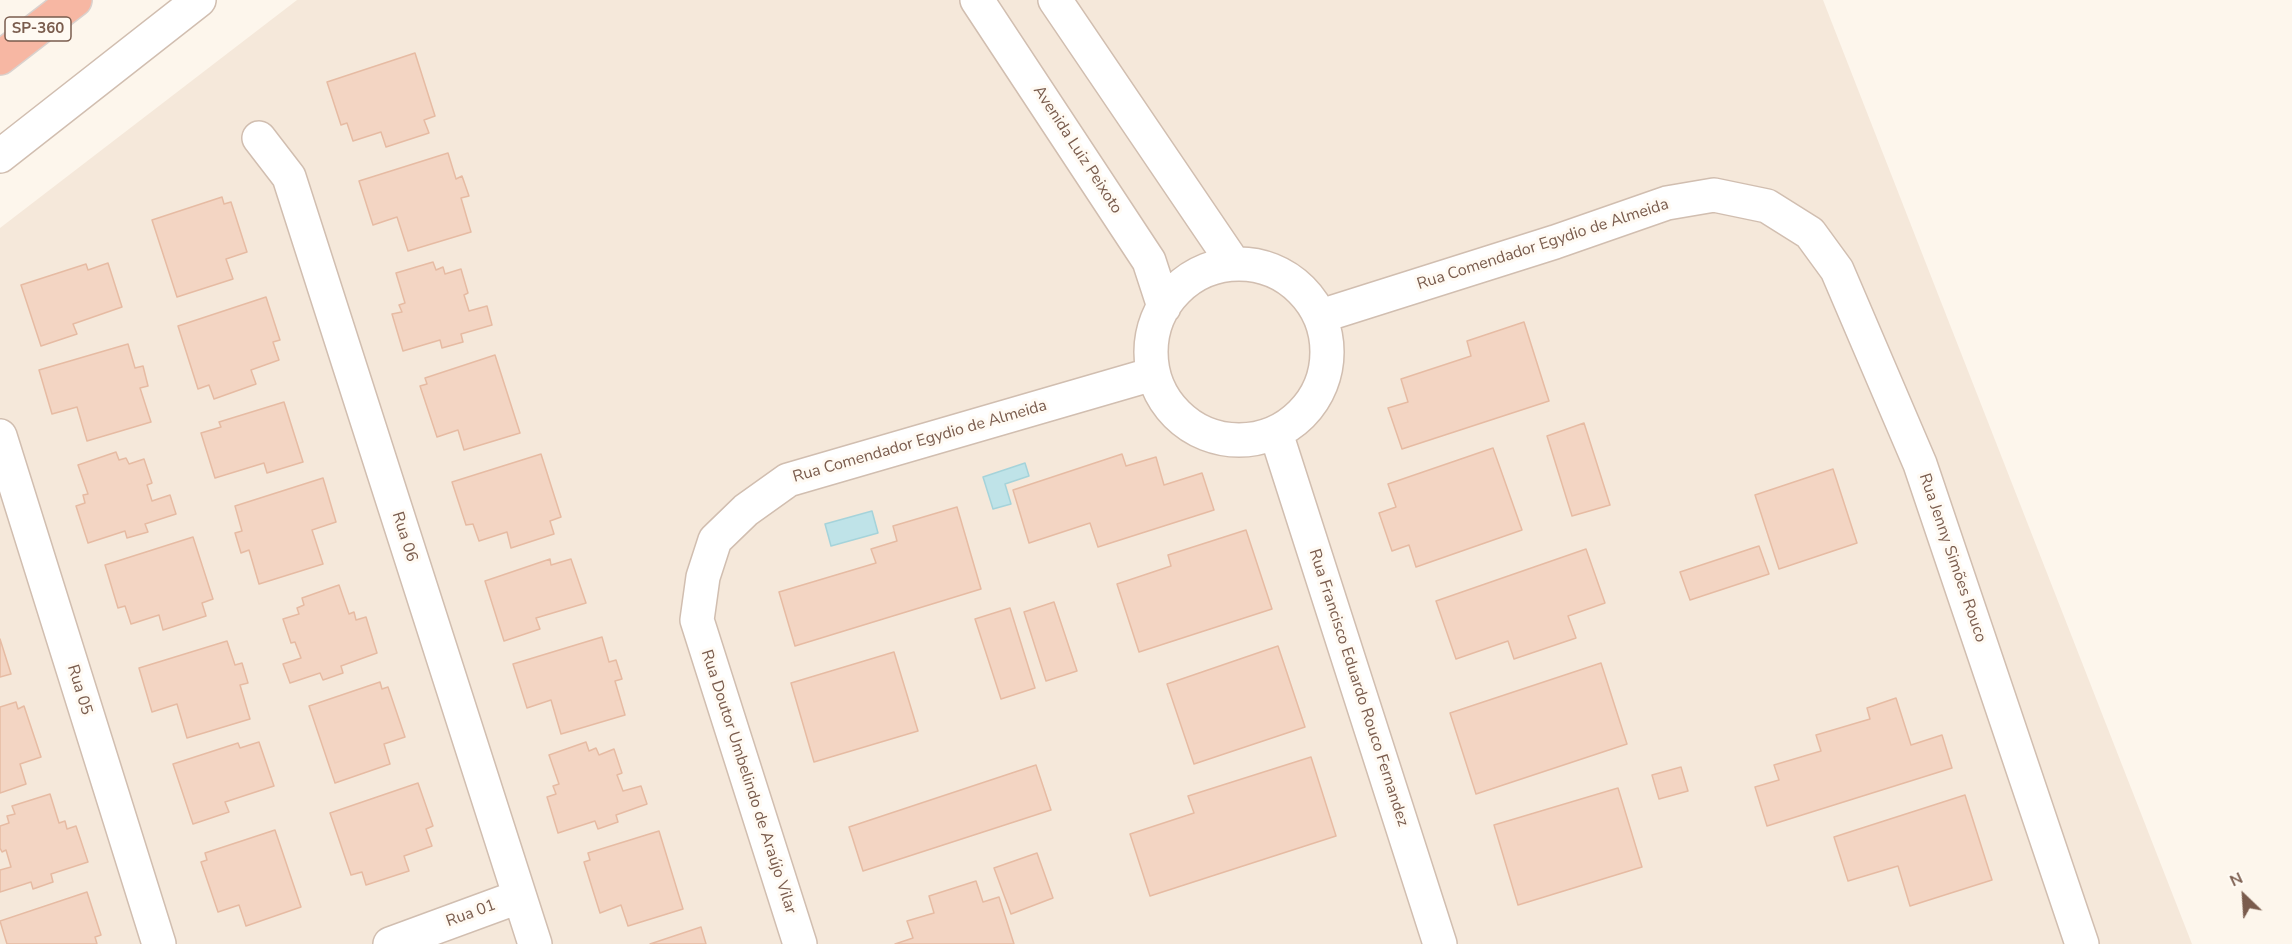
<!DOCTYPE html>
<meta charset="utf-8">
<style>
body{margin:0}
#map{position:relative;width:2292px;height:944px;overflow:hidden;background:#fdf6ec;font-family:"Nunito Sans",sans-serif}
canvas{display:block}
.north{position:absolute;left:2214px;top:866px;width:60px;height:60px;-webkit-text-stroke:4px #fffaf3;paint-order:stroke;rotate:335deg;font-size:16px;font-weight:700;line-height:24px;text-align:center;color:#7a5c4d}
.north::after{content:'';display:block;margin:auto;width:21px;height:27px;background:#7a5c4d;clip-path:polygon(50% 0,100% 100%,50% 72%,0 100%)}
</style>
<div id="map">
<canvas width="2292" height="944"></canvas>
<div class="north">N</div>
</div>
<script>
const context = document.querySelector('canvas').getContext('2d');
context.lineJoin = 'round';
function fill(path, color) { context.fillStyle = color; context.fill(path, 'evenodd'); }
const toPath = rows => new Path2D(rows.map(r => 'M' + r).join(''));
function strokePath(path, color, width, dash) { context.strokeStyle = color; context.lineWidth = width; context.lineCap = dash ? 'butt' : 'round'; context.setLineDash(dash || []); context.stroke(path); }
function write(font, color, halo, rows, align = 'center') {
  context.font = font + ' "Nunito Sans",sans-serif'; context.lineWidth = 6; context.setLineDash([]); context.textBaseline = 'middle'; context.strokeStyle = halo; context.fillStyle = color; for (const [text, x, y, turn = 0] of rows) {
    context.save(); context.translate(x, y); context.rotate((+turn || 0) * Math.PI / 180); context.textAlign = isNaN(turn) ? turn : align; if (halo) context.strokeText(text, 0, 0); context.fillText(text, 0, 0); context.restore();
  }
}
const residential = toPath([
 [297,0,1823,0,2192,944,0,944,0,228]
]);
const water = toPath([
 [1025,463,1029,476,1005,484,1011,504,993,509,983,477,1025,463],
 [872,511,878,533,831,546,825,524,872,511]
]);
const building = toPath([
 [415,53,435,116,424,120,429,133,386,147,381,132,353,141,347,123,341,125,327,82,415,53],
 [448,153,456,179,462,176,469,196,461,198,471,232,408,251,397,217,373,225,359,181,448,153],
 [222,197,224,204,231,202,247,252,226,259,233,279,177,297,152,220,222,197],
 [433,262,436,270,443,267,445,274,461,269,468,293,464,295,469,311,487,306,492,325,461,334,463,342,442,348,440,340,403,351,392,314,402,312,399,305,405,303,396,273,433,262],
 [108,263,122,307,73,324,77,334,41,346,21,285,86,264,88,270,108,263],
 [266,297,280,340,273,342,279,360,251,370,256,384,214,399,209,385,198,389,178,326,266,297],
 [1524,322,1549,401,1402,449,1388,408,1408,402,1401,379,1471,356,1467,341,1524,322],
 [128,344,135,368,143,366,148,386,140,388,151,422,87,441,77,407,52,414,39,370,128,344],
 [495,355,520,433,464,450,458,430,437,437,420,386,427,384,425,378,495,355],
 [284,402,303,462,267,473,264,463,215,478,201,433,221,427,219,422,284,402],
 [1584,423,1610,505,1572,516,1547,436,1584,423],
 [1493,448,1522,530,1416,567,1409,545,1392,551,1379,513,1396,507,1388,484,1493,448],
 [116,452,119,460,126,458,129,464,144,459,152,483,147,485,152,501,170,495,176,514,145,524,148,532,127,538,125,531,88,543,76,506,85,503,83,495,88,494,78,465,116,452],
 [541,454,561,517,550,521,554,534,511,548,507,532,479,541,473,524,466,525,452,482,541,454],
 [1122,454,1126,466,1156,457,1164,485,1202,473,1214,510,1098,547,1090,523,1029,543,1013,490,1122,454],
 [1833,469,1857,543,1779,569,1755,495,1833,469],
 [323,478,336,522,312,530,323,564,259,584,249,550,241,553,235,533,242,531,235,506,323,478],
 [957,507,981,589,795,646,779,592,876,563,871,549,897,541,893,526,957,507],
 [1246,530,1272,609,1139,652,1117,584,1171,566,1168,555,1246,530],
 [193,537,213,599,202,603,206,616,163,630,159,615,131,624,125,606,118,608,105,565,193,537],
 [1759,546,1769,574,1690,600,1680,572,1759,546],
 [1586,549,1605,603,1568,616,1576,638,1514,659,1508,641,1456,659,1436,601,1586,549],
 [550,559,551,565,571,559,586,603,536,618,540,629,504,641,485,581,550,559],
 [339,585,349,614,354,612,356,620,366,617,377,653,341,666,343,673,323,680,320,673,290,683,283,664,301,658,295,642,291,643,283,619,299,614,297,608,304,605,302,598,339,585],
 [1054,602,1077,671,1046,681,1024,612,1054,602],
 [1010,608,1035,688,1001,699,975,619,1010,608],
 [602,637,609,662,616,660,622,679,615,681,625,715,561,734,551,700,527,708,513,664,602,637],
 [0,639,11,674,0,677,0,639],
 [227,641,235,665,242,663,248,683,240,685,250,719,187,738,177,704,152,712,139,668,227,641],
 [1278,646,1305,727,1194,764,1167,684,1278,646],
 [894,652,918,731,814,762,791,683,894,652],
 [1601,663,1627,744,1476,794,1450,713,1601,663],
 [380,682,382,689,388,687,405,737,384,744,390,764,335,783,309,706,380,682],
 [1896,698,1911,745,1942,735,1952,768,1767,826,1755,787,1779,780,1774,765,1821,751,1816,735,1870,719,1867,708,1896,698],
 [16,702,18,709,24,706,41,757,20,764,26,784,0,793,0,707,16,702],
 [259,742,274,786,225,802,229,812,193,824,173,764,238,743,240,748,259,742],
 [586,742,589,751,596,748,599,755,614,749,622,773,617,775,623,791,641,786,647,804,616,815,618,822,598,829,595,821,558,833,547,797,556,794,553,786,559,784,549,755,586,742],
 [1311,757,1336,836,1150,896,1130,834,1194,813,1188,796,1311,757],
 [1036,765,1051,810,863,871,849,827,1036,765],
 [1681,767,1688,791,1659,799,1652,775,1681,767],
 [418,783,433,826,426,829,432,846,404,856,409,871,366,885,362,872,351,875,330,813,418,783],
 [1618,788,1642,867,1518,905,1494,825,1618,788],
 [50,794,59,823,65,821,67,829,76,826,88,862,51,874,53,882,33,889,31,882,0,892,0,870,11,867,6,850,2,852,0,848,0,826,9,823,7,816,15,814,12,806,50,794],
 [1965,795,1992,880,1910,906,1898,866,1848,881,1834,837,1965,795],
 [275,830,301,907,246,926,239,905,218,912,201,862,207,860,205,853,275,830],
 [659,831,683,909,628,926,621,905,600,913,584,862,590,860,588,853,659,831],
 [1037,853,1053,898,1011,914,994,868,1037,853],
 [976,881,983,902,999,897,1014,944,895,944,913,938,907,921,934,913,929,896,976,881],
 [87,892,101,935,95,937,97,944,7,944,0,921,87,892],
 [701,927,706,944,650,944,701,927]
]);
const minor = toPath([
 [977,0,1149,261,1164,307],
 [1055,0,1234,264],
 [259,138,289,177,535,944],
 [0,156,199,0],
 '1151 352a88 88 0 1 1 176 0a88 88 0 1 1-176 0Z',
 [1321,316,1555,242,1667,203,1714,195,1767,206,1810,233,1837,270,1920,464,2082,944],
 [1276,433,1440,944],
 [0,436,159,944],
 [390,944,518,897],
 [800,944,697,620,703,577,715,540,746,510,788,480,1153,374]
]);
const highway = toPath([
 [0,58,75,0]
]);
const shields = [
 [38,29,66]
];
const shieldNames = [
 ["SP-360",38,29]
];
const streetNames = [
 ["Avenida Luiz Peixoto",1077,150,57],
 ["Rua Comendador Egydio de Almeida",1543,245,-18],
 ["Rua Comendador Egydio de Almeida",920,442,-16],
 ["Rua 06",404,537,72],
 ["Rua Jenny Simões Rouco",1952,558,71],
 ["Rua Francisco Eduardo Rouco Fernandez",1358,688,72],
 ["Rua 05",79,690,73],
 ["Rua Doutor Umbelindo de Araújo Vilar",748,782,72],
 ["Rua 01",471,914,-20]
];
fill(residential, '#f5e8da');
fill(water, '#bfe3e8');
strokePath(water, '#a5d3da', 1.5);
fill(building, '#f3d5c3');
strokePath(building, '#e6bba3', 1.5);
strokePath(minor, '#d1beb0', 36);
strokePath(highway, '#dad1cd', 36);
strokePath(minor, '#fff', 33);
strokePath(highway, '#f7b7a3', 33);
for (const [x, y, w] of shields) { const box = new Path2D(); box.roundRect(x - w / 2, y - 12, w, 24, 4.5); context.fillStyle = '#fffaf3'; context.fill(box); strokePath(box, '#7a5c4d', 1.5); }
write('bold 15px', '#7a5c4d', null, shieldNames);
write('16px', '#7a5c4d', '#fffaf3', streetNames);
</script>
